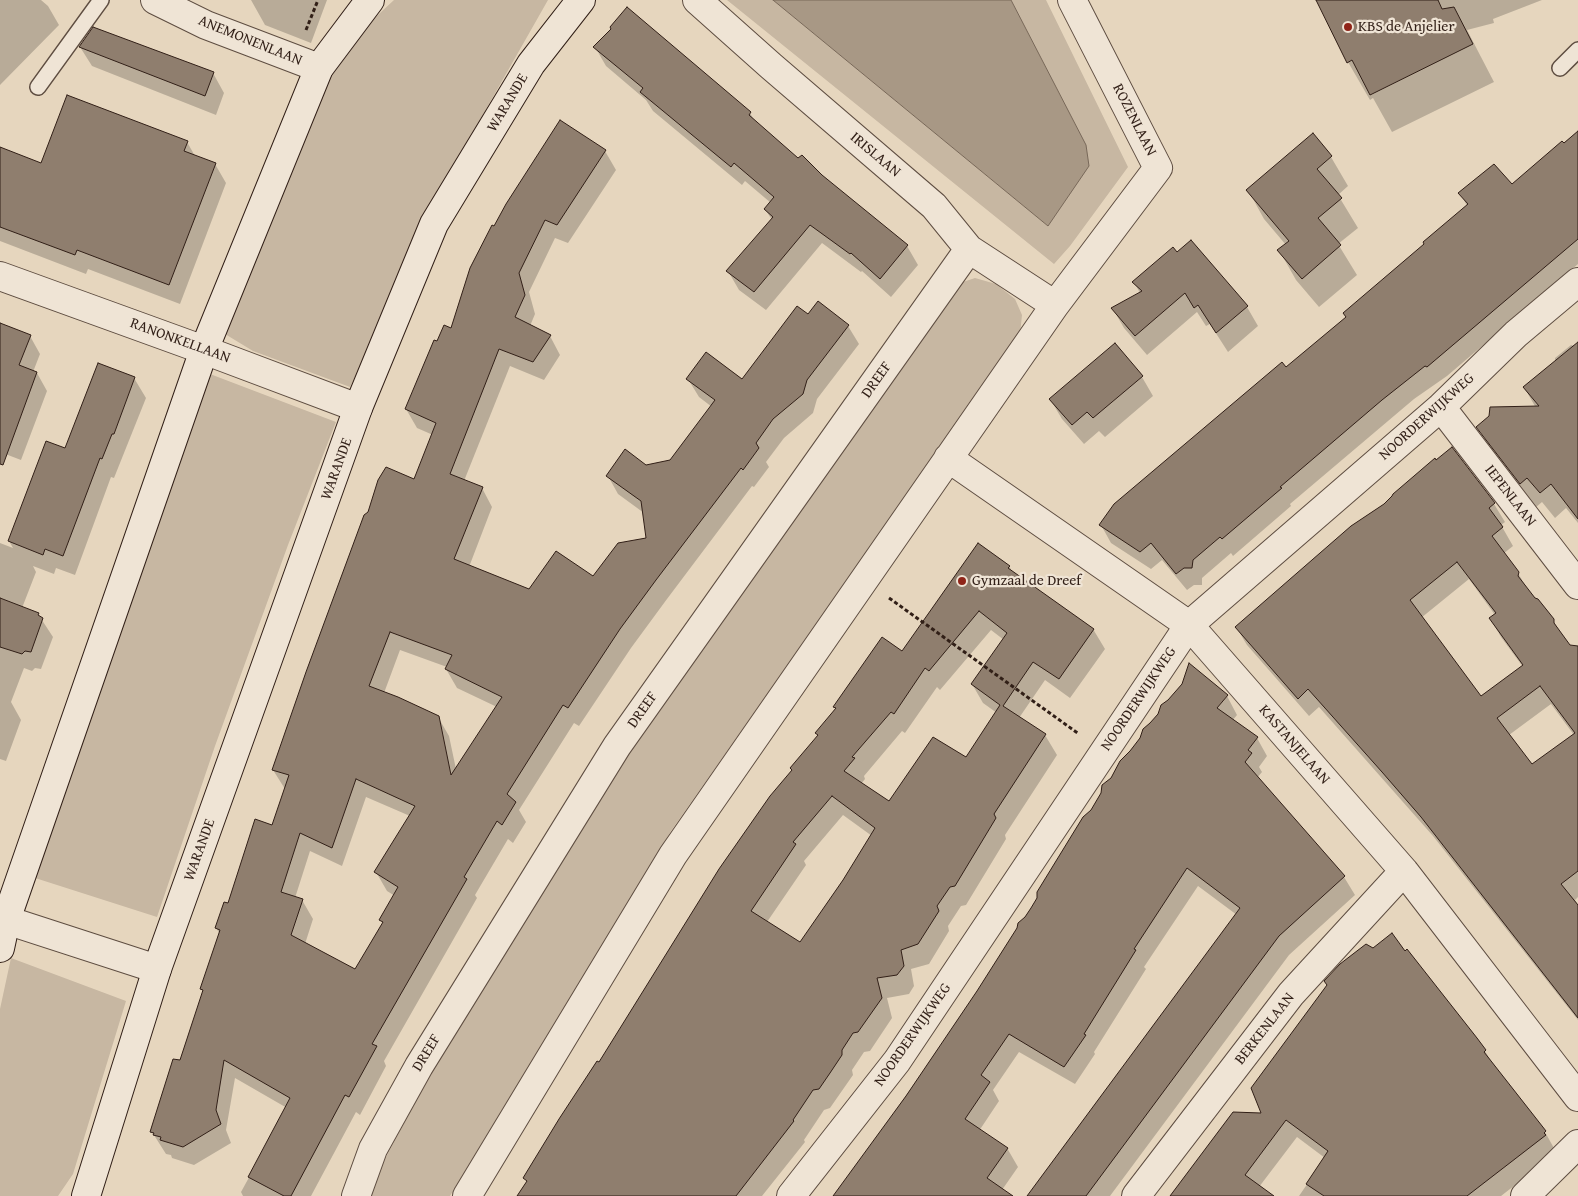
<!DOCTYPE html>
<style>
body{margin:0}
canvas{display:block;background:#e6d6be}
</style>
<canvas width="1578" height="1196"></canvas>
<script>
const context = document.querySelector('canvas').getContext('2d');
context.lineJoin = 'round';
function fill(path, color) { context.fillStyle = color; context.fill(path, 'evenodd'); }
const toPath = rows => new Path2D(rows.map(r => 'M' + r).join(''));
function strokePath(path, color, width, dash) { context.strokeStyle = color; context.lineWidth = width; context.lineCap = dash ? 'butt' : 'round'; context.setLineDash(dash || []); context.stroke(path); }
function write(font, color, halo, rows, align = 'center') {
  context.font = font + ' "Gentium Book Plus",serif'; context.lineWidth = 4.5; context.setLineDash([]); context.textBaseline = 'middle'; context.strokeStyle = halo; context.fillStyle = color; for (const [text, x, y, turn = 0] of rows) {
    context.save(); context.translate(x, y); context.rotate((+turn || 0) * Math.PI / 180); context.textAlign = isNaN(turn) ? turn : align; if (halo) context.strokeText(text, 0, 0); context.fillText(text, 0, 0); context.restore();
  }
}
const green = toPath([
 [394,0,548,0,477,125,350,387,253,351,225,334,322,79,366,26],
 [727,0,773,0,1048,226,1085,145,1011,0,1046,0,1128,167,1070,246,1054,264],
 [975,278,996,284,1015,299,1022,315,1020,334,671,831,450,1196,368,1196,385,1159,429,1077,627,745,957,284],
 [210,374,336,422,288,545,215,746,157,917,32,877],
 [11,958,126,1001,73,1174,58,1196,0,1196,0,1009]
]);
const water = toPath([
 [773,0,1011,0,1086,145,1089,166,1048,226,773,0]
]);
const shadow = toPath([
 [0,0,41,0,48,6,59,25,0,85],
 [251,0,327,0,311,43,265,25],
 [1317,0,1542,0,1493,19,1494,23,1467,30,1494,82,1392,132,1373,98,1370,100,1348,62],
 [80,47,213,73,224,93,216,115,92,66],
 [595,47,750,113,755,122,799,160,822,176,907,246,918,265,891,297,862,271,861,272,822,243,766,310,739,290,728,271,772,220,765,209,771,203,745,181,742,185,653,111,646,100,606,66],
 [1578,131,1578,264,1447,376,1414,399,1290,504,1291,506,1233,556,1231,553,1202,578,1202,585,1194,585,1187,590,1162,560,1151,569,1111,543,1101,525,1347,318,1467,206,1460,193,1512,186],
 [1313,135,1331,157,1348,186,1338,195,1358,228,1338,244,1357,275,1319,307,1296,280,1279,250,1286,245,1264,219,1248,190],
 [187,142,195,156,215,164,226,183,180,304,88,269,86,274,0,241,0,149,42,164],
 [605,151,616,170,568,243,555,238,529,292,535,314,530,326,550,336,560,355,544,380,510,366,464,481,482,488,492,507,469,567,530,591,593,578,647,539,644,513,618,494,608,476,646,466,671,461,712,407,699,397,688,379,742,381,808,316,848,326,859,344,817,399,813,413,784,438,766,462,769,467,754,487,752,486,667,599,631,648,579,726,574,723,519,810,526,822,513,843,508,839,475,895,477,898,384,1061,386,1066,360,1115,356,1112,311,1196,243,1196,241,1192,287,1108,235,1078,226,1130,231,1143,194,1165,172,1158,171,1155,166,1154,152,1132,181,1061,203,992,202,989,220,934,216,928,272,826,285,789,273,770,415,481,433,435,417,428,406,409,438,343,452,329,495,228],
 [400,650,447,667,446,669,457,688,497,707,456,769,449,736,438,717,384,693],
 [366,797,410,816,376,872,387,891,395,896,381,920,383,924,356,971,305,944,313,919,302,900,295,898,310,851,342,866],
 [1177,254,1247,307,1258,326,1228,352,1210,324,1206,326,1197,312,1147,355,1124,328,1113,309,1140,293,1134,282],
 [0,324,30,336,40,354,33,372,37,373,47,391,21,460,0,452],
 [1578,344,1578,523,1566,508,1555,518,1542,502,1535,508,1493,453,1478,428,1536,408,1524,387,1555,362,1555,358,1571,345,1575,346],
 [1142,377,1153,396,1105,437,1099,431,1084,444,1062,419,1050,399],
 [134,378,146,398,114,478,111,477,75,575,56,568,54,574,33,566,36,572,22,608,38,614,53,637,41,669,35,668,32,671,24,668,11,702,21,720,6,761,0,759,0,543,13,548,9,541,66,450],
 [1452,449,1494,504,1505,522,1501,525,1513,546,1503,554,1518,573,1529,592,1553,620,1564,639,1578,656,1578,897,1575,900,1578,905,1578,1020,1433,836,1319,707,1309,716,1247,645,1236,627],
 [1469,579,1495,615,1490,618,1501,637,1523,667,1481,698,1421,618],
 [1551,704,1574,735,1531,765,1509,735],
 [1009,566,1013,573,1093,629,1105,649,1070,698,1045,680,1019,718,1045,735,1057,755,1005,835,1006,839,966,905,961,906,948,926,949,931,929,964,911,969,914,986,909,994,887,998,892,1018,870,1051,864,1052,852,1070,853,1075,830,1108,824,1110,804,1140,805,1142,762,1196,535,1196,525,1178,793,771,818,736,816,733,836,709,835,707],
 [991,630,1004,640,972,684,983,703,997,713,967,759,889,803,861,784,865,779,864,776,902,731,905,733,937,687,940,690],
 [843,815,872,836,844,881,801,943,767,922,806,865,804,861],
 [1227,696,1237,715,1232,721,1257,738,1267,756,1259,767,1262,772,1257,778,1344,877,1355,895,1289,955,1110,1196,1029,1196,1237,915,1198,886,1144,967,1146,969,1094,1052,1095,1054,1075,1084,1019,1052,993,1090,999,1101,979,1131,1007,1148,1018,1167,1002,1190,1011,1196,834,1196,862,1159,978,992],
 [1485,1051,1494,1066,1545,1132,1555,1150,1555,1154,1501,1196,1299,1196,1325,1158,1297,1137,1259,1187,1272,1196,1180,1196,1263,1114]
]);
const building = toPath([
 [1316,0,1438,0,1442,9,1454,7,1473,44,1370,95,1352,60,1347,63,1316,0],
 [627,7,751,112,749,115,798,158,802,155,822,175,908,245,880,279,851,253,850,254,810,225,754,292,726,271,773,217,764,209,774,197,734,163,731,167,640,92,643,88,593,47,611,29,610,27,627,7],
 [93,27,214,72,205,96,79,47,93,27],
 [67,95,188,141,184,151,216,163,169,285,77,250,75,255,0,227,0,147,41,163,67,95],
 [560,120,606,150,557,225,545,220,519,273,525,295,515,317,551,335,533,362,499,349,450,474,483,487,454,559,529,589,556,551,593,576,618,543,646,538,641,501,606,476,625,449,646,465,670,460,715,400,686,379,706,352,742,379,797,306,808,314,818,301,849,325,807,380,803,394,773,419,756,443,759,448,743,470,741,468,656,580,620,629,568,708,563,705,507,794,516,802,502,825,497,821,464,877,467,879,372,1044,377,1046,349,1097,345,1095,291,1196,284,1196,248,1177,290,1098,224,1060,216,1110,221,1124,183,1147,160,1140,161,1137,153,1135,154,1133,150,1132,173,1059,180,1060,203,990,200,989,220,930,215,928,224,902,228,903,255,819,272,825,289,775,272,770,306,672,364,515,368,512,378,480,386,467,414,479,436,423,405,409,434,340,437,341,444,325,451,328,470,268,492,225,494,226,506,204,560,120],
 [390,632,452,655,445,669,502,697,451,775,439,716,398,697,369,686,390,632],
 [356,779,415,806,374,872,398,887,379,920,383,922,355,969,291,935,303,899,281,892,300,833,332,848,356,779],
 [1578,131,1578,239,1427,367,1425,366,1382,400,1280,487,1282,488,1222,539,1220,537,1193,560,1192,568,1184,568,1176,574,1151,543,1140,552,1099,525,1114,504,1282,362,1286,367,1346,317,1343,313,1424,244,1423,242,1468,204,1458,193,1494,164,1512,184,1562,141,1564,143,1578,131],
 [1313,133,1332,156,1317,169,1342,198,1318,218,1341,245,1302,279,1277,250,1289,241,1246,190,1313,133],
 [1191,240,1248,306,1216,333,1198,305,1194,308,1185,293,1135,336,1111,308,1142,291,1132,282,1173,247,1177,252,1191,240],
 [0,323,31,335,19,365,37,372,3,465,0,464,0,323],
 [1578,342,1578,519,1551,484,1540,493,1527,478,1520,484,1476,427,1489,416,1490,407,1539,406,1523,387,1578,342],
 [1115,343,1143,376,1093,418,1087,412,1072,425,1049,399,1115,343],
 [98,363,135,377,114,434,112,434,102,459,100,458,63,556,45,549,43,555,8,541,46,441,65,448,98,363],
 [1452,447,1495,503,1489,508,1503,527,1492,536,1519,572,1518,576,1535,598,1538,599,1554,619,1554,623,1570,645,1578,646,1578,871,1561,884,1578,905,1578,1018,1421,817,1382,772,1308,689,1298,699,1235,627,1351,526,1384,504,1392,496,1393,494,1435,458,1436,460,1452,447],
 [1457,562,1496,613,1489,618,1523,665,1481,696,1410,600,1457,562],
 [1540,686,1575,733,1532,764,1497,718,1540,686],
 [978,543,1010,566,1008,568,1094,629,1059,679,1033,662,1003,706,1046,734,994,814,996,818,955,886,950,887,937,906,939,911,918,944,901,950,904,966,897,975,877,978,882,998,858,1032,853,1033,842,1050,842,1055,830,1073,819,1089,813,1090,793,1120,794,1121,736,1196,517,1196,527,1181,523,1178,559,1119,597,1061,599,1062,719,869,770,796,792,770,790,768,818,735,815,733,836,708,833,707,882,637,902,651,978,543],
 [979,611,1007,633,971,684,1000,705,966,757,933,737,889,801,844,771,855,758,852,757,891,712,894,714,925,668,929,671,979,611],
 [832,796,875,828,843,880,800,942,751,911,796,844,793,842,832,796],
 [0,598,39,613,38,615,43,618,31,652,25,651,22,654,0,647,0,598],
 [1189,663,1228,695,1217,708,1258,737,1248,750,1252,753,1245,762,1345,876,1279,936,1086,1196,1027,1196,1240,908,1187,868,1134,949,1136,950,1084,1034,1086,1035,1064,1067,1009,1034,981,1075,990,1082,965,1119,1008,1148,987,1178,1013,1196,833,1196,906,1096,977,991,1017,928,1018,923,1025,917,1031,908,1037,898,1037,892,1083,817,1091,810,1101,793,1102,785,1111,778,1120,761,1130,751,1140,738,1143,729,1150,723,1158,714,1161,705,1168,700,1182,684,1189,663],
 [1392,933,1405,951,1407,949,1477,1038,1486,1050,1484,1052,1546,1131,1544,1133,1546,1135,1467,1196,1324,1196,1306,1184,1328,1151,1286,1120,1245,1175,1274,1196,1170,1196,1233,1112,1261,1113,1251,1088,1327,985,1324,981,1340,964,1366,944,1373,948,1392,933]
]);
const path = toPath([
 [306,30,318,0],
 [889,598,1079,734]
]);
const service = toPath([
 [1560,68,1578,50],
 [38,87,101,0]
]);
const minor = toPath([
 [155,0,206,25,319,68],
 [697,0,771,66,934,206,969,249,1055,305],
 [0,276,204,350,358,408],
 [1441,407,1578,585],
 [948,458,1189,625,1404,871,1578,1097],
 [0,918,157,969],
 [356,1196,373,1149,419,1066,617,746,969,249],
 [467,1196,673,855,1055,305,1158,168,1072,0],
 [791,1196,897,1061,1189,625,1441,407,1516,334,1578,282],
 [1136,1196,1291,994,1404,871],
 [1525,1196,1578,1144]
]);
const secondary = toPath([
 [0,948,6,920,204,350,319,68,370,0],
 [86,1196,157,969,358,408,434,224,531,64,581,0]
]);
const markers = [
 [1348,27,5,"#8f2418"],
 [962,581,5,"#8f2418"]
];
const poiNames = [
 ["KBS de Anjelier",1358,27],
 ["Gymzaal de Dreef",972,581]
];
const streetNames = [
 ["ANEMONENLAAN",250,41,22],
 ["WARANDE",508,103,-59],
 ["ROZENLAAN",1134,120,63],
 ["IRISLAAN",875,155,40],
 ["RANONKELLAAN",180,341,20],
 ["DREEF",877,380,-55],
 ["NOORDERWIJKWEG",1427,417,-42],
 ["WARANDE",337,469,-70],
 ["IEPENLAAN",1510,496,52],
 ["NOORDERWIJKWEG",1139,699,-56],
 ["DREEF",643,710,-55],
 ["KASTANJELAAN",1294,745,49],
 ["WARANDE",200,850,-70],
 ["BERKENLAAN",1265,1029,-52],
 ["NOORDERWIJKWEG",913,1035,-55],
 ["DREEF",427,1053,-59]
];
fill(green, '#c7b7a2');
fill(water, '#a89885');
strokePath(water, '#786859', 1);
fill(shadow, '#0003');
fill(building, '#8f7e6e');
strokePath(building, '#311f17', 1);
strokePath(service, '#5e4d41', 18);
strokePath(minor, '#5e4d41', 30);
strokePath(secondary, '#311f17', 30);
strokePath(path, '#311f17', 3, [4, 2.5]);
strokePath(service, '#efe4d5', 15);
strokePath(minor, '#efe4d5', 28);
strokePath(secondary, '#efe4d5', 28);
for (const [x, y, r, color] of markers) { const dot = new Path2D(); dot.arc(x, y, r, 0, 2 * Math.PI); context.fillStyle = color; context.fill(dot); strokePath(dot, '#efe4d5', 2); }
write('15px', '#311f17', '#efe4d5', poiNames, 'left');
write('15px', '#311f17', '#efe4d5', streetNames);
</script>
